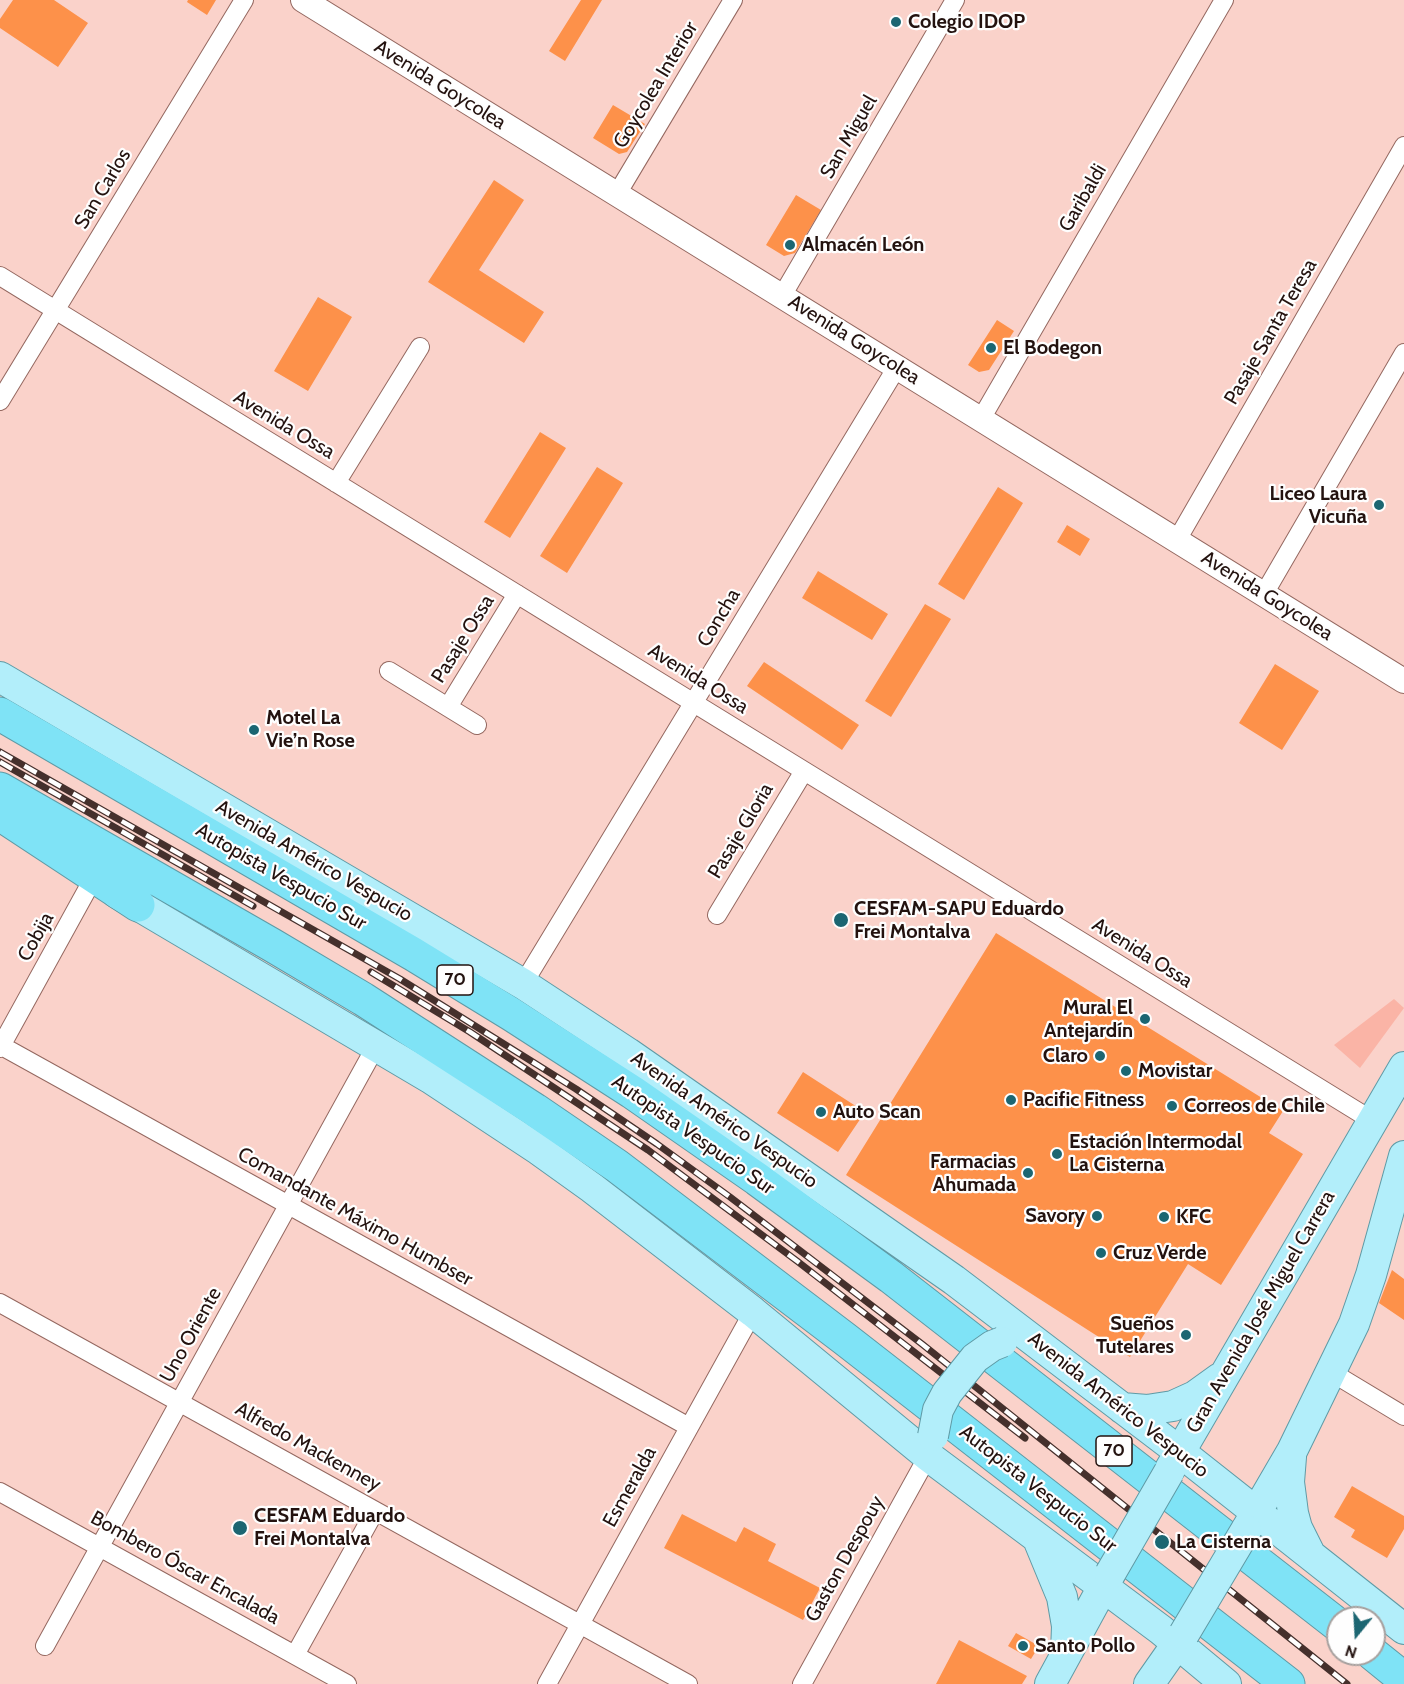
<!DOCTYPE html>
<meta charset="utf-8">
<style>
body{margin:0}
#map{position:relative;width:1404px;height:1684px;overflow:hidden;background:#fad2ca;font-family:Cabin,sans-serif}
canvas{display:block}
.north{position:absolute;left:1326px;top:1606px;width:60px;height:60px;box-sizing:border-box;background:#fefefe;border:2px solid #a6a09e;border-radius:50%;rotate:198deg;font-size:16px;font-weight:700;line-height:24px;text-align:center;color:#23120f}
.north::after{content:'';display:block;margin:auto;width:21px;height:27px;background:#1c6672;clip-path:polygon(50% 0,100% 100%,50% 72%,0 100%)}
</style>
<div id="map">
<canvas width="1404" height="1684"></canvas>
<div class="north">N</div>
</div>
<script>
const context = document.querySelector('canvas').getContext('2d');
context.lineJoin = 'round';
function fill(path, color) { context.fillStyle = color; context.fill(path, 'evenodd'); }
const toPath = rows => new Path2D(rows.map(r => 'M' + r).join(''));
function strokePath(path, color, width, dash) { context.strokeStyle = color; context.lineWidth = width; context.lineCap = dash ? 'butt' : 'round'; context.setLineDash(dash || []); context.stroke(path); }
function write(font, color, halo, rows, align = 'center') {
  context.font = font + ' Cabin,sans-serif'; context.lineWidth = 4.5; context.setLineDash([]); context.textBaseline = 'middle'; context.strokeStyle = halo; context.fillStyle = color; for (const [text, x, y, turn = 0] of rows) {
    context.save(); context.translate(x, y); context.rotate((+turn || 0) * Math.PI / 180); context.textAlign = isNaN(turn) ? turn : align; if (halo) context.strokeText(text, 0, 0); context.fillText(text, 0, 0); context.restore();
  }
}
const green = toPath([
 [1394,999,1404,1008,1360,1068,1334,1045]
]);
const building = toPath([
 [13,0,54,0,88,23,58,67,0,28,0,19],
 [188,0,216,0,207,15,187,2],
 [581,0,602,0,565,61,549,51],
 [613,105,645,124,627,152,619,154,593,138],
 [494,180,524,200,479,270,544,312,524,343,428,282],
 [796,195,821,210,795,253,784,256,766,245],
 [318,297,352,317,308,391,274,371],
 [997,320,1014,331,989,370,979,372,968,365],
 [540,432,566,448,510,538,484,522],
 [597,467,623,483,567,573,540,556],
 [998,487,1023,503,964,600,938,584],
 [1067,525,1090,539,1080,556,1057,542],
 [818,571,888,614,872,640,802,598],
 [925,604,951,619,891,717,865,701],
 [764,662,859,725,842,750,747,686],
 [1275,664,1319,691,1282,750,1239,723],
 [996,933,1283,1111,1269,1133,1303,1154,1221,1285,1188,1264,1130,1357,846,1175],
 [803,1072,865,1112,838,1152,777,1113],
 [1392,1270,1404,1279,1404,1320,1379,1303],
 [1352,1486,1404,1516,1404,1529,1387,1558,1351,1537,1355,1530,1334,1517],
 [682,1514,736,1542,744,1527,776,1544,768,1561,820,1588,803,1620,664,1548],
 [1016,1633,1039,1646,1031,1659,1008,1646],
 [959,1640,1027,1676,1022,1684,936,1684]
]);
const minor = toPath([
 [617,194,733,0],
 [0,276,1373,1121],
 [782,296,955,0],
 [0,401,244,0],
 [981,419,1224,0],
 [336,483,420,347],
 [1177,540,1404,146],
 [1264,594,1404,353],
 [389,671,477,725],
 [448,707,517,594],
 [717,915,804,771],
 [523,984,897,367],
 [0,1045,689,1427],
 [0,1048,93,879],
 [0,1303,688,1684],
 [1331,1372,1404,1416],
 [0,1492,347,1684],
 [45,1646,376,1046],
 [295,1655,375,1511],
 [547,1684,753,1312],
 [802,1684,928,1456]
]);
const tertiary = toPath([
 [303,0,1404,681]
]);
const primary = toPath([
 [0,677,523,984,628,1053,954,1280,1180,1452,1404,1629],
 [117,893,430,1078,539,1150,592,1188,753,1312,928,1456,1161,1630,1226,1684],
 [1122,1408,1147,1410,1173,1406,1195,1396,1220,1378],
 [1291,1457,1289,1482,1293,1513,1297,1528,1309,1552],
 [1170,1469,1404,1067],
 [1246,1530,1292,1451,1354,1324,1371,1275,1404,1156],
 [1038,1539,1062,1597,1067,1626,1066,1653],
 [1050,1684,1110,1574],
 [1149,1684,1184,1634]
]);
const motorway = toPath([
 [0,714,413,954,511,1014,632,1092,757,1179,891,1277,1338,1625],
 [0,789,272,945,363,999,535,1110,617,1166,845,1339,1288,1684],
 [0,814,138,905],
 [1373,1654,1404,1679]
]);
const rail = toPath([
 [0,752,400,979,576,1089,657,1144,730,1197,922,1344,1347,1684],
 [0,762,253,906],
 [371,972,470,1032,648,1150,797,1261,1025,1438]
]);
const primaryBridge = toPath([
 [933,1436,938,1410,947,1393,975,1358,992,1346,1002,1342],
 [1110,1574,1169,1472],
 [1184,1634,1246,1530]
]);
const markers = [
 [896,22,6,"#1c6672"],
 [790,245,6,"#1c6672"],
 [991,348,6,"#1c6672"],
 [1379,505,6,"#1c6672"],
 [254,730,6,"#1c6672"],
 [841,920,8,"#1c6672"],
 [1145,1019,6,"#1c6672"],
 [1100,1056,6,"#1c6672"],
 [1126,1071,6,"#1c6672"],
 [1011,1100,6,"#1c6672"],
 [1172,1106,6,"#1c6672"],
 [821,1112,6,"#1c6672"],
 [1057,1154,6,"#1c6672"],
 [1028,1173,6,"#1c6672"],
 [1097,1216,6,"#1c6672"],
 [1164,1217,6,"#1c6672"],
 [1101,1253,6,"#1c6672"],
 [1186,1335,6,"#1c6672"],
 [240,1528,8,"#1c6672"],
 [1162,1542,8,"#1c6672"],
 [1023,1646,6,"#1c6672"]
];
const shields = [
 [455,980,36],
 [1114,1451,36]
];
const shieldNames = [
 ["70",455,980],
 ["70",1114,1451]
];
const poiNames = [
 ["Colegio IDOP",908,22],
 ["Almacén León",802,245],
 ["El Bodegon",1003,348],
 ["Liceo Laura",1367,494,"right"],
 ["Vicuña",1367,517,"right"],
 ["Motel La",266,718],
 ["Vie’n Rose",266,741],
 ["CESFAM-SAPU Eduardo",854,909],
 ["Frei Montalva",854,932],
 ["Mural El",1133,1008,"right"],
 ["Antejardín",1133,1031,"right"],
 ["Claro",1088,1056,"right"],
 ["Movistar",1138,1071],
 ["Pacific Fitness",1023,1100],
 ["Correos de Chile",1184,1106],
 ["Auto Scan",833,1112],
 ["Estación Intermodal",1069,1142],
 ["La Cisterna",1069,1165],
 ["Farmacias",1016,1162,"right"],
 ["Ahumada",1016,1185,"right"],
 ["Savory",1085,1216,"right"],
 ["KFC",1176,1217],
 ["Cruz Verde",1113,1253],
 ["Sueños",1174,1324,"right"],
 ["Tutelares",1174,1347,"right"],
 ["CESFAM Eduardo",254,1516],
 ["Frei Montalva",254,1539],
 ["La Cisterna",1176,1542],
 ["Santo Pollo",1035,1646]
];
const streetNames = [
 ["Avenida Goycolea",440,85,32],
 ["Goycolea Interior",656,85,-59],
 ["San Miguel",849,137,-60],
 ["San Carlos",103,189,-59],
 ["Garibaldi",1083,198,-60],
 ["Pasaje Santa Teresa",1271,332,-60],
 ["Avenida Goycolea",854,340,32],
 ["Avenida Ossa",284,425,31],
 ["Avenida Goycolea",1267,596,32],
 ["Concha",719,618,-59],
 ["Pasaje Ossa",463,639,-58],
 ["Avenida Ossa",698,679,32],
 ["Pasaje Gloria",741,831,-59],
 ["Avenida Américo Vespucio",314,861,30],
 ["Autopista Vespucio Sur",281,877,30],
 ["Cobija",36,937,-61],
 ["Avenida Ossa",1142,953,32],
 ["Avenida Américo Vespucio",724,1120,35],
 ["Autopista Vespucio Sur",693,1135,35],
 ["Comandante Máximo Humbser",355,1217,29],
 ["Gran Avenida José Miguel Carrera",1261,1312,-60],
 ["Uno Oriente",191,1335,-61],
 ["Avenida Américo Vespucio",1118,1405,38],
 ["Alfredo Mackenney",308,1447,29],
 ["Esmeralda",630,1487,-61],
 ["Autopista Vespucio Sur",1038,1489,38],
 ["Gaston Despouy",845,1559,-61],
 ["Bombero Óscar Encalada",185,1568,29]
];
fill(green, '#fab4a6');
fill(building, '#fd914a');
strokePath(minor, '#946860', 20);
strokePath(tertiary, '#946860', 26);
strokePath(primary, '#5f9aa5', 32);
strokePath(motorway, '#5f9aa5', 35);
strokePath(minor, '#fff', 18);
strokePath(tertiary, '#fff', 24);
strokePath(primary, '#b2eefa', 30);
strokePath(motorway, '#7fe3f6', 33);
strokePath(rail, '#45302c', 7);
strokePath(rail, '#fefefe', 4.5, [14]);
strokePath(primaryBridge, '#5f9aa5', 32, []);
strokePath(primaryBridge, '#b2eefa', 30);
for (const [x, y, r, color] of markers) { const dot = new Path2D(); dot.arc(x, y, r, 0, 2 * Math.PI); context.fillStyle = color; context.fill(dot); strokePath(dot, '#fefefe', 2); }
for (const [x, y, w] of shields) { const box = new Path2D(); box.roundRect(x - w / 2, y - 15, w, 30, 4.5); context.fillStyle = '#fefefe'; context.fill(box); strokePath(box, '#23120f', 1.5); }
write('bold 18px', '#23120f', null, shieldNames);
write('bold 20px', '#23120f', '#fefefe', poiNames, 'left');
write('20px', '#23120f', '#fefefe', streetNames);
</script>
